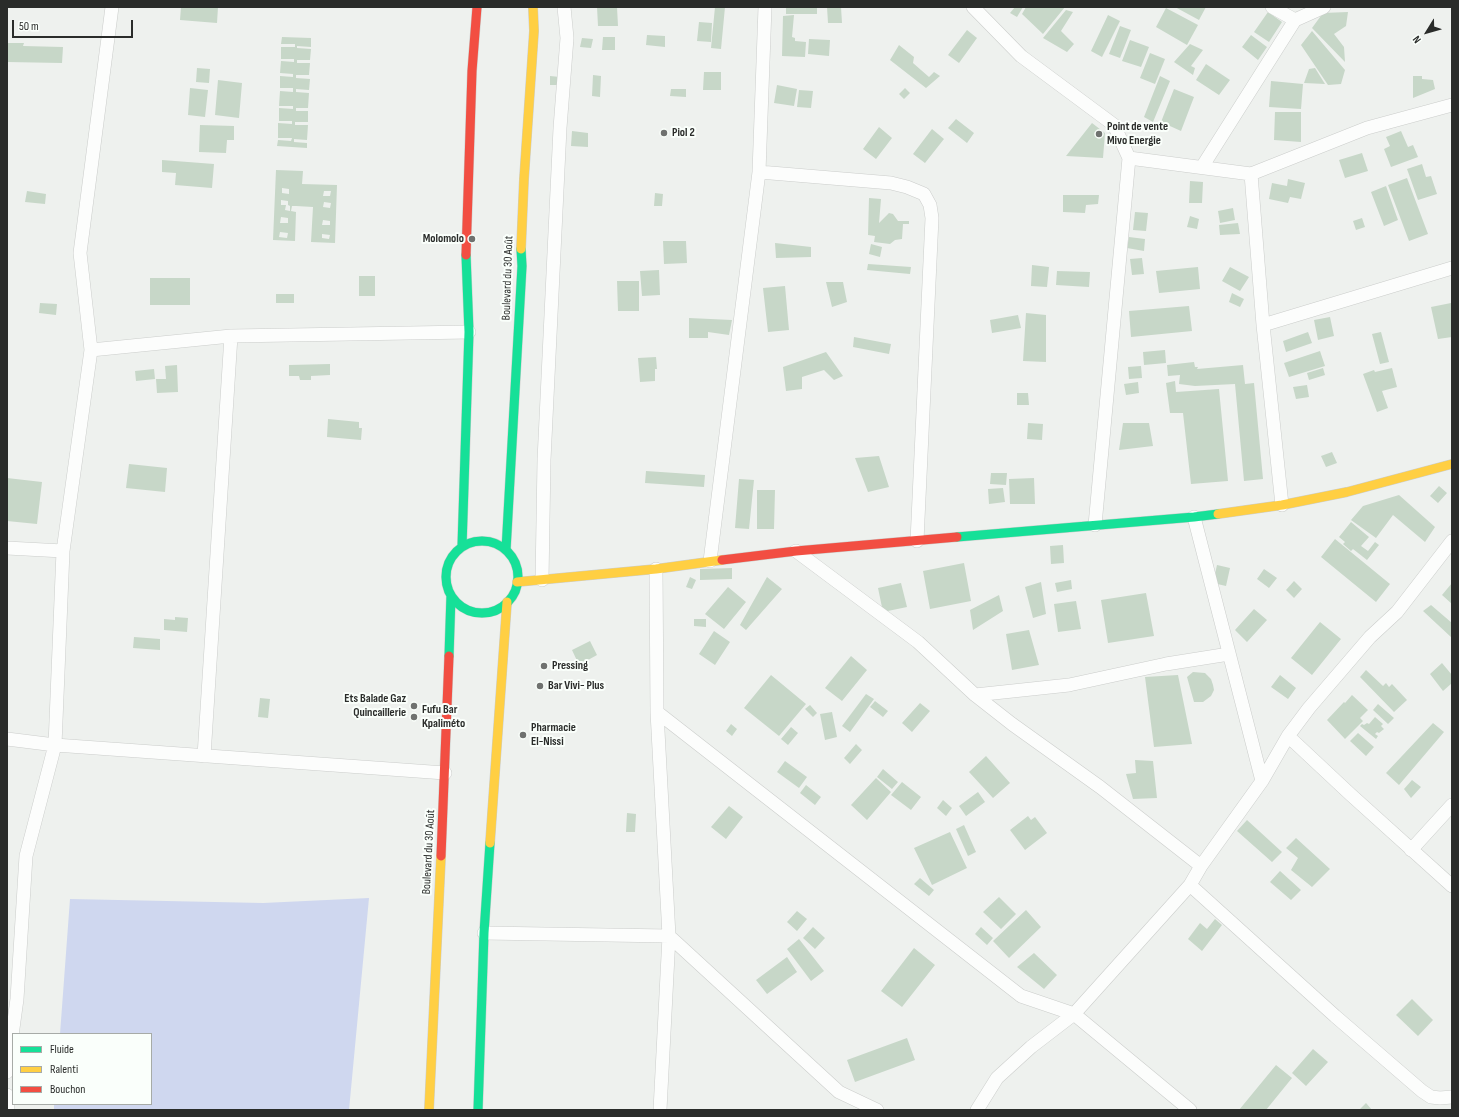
<!DOCTYPE html>
<meta charset="utf-8">
<style>
body{margin:0}
#map{position:relative;width:1459px;height:1117px;overflow:hidden;background:#eef1ee;font-family:"Sofia Sans Condensed",sans-serif}
canvas{display:block}
.frame{position:absolute;inset:0;border:8px solid #2a2c2a;pointer-events:none}
.legend{position:absolute;left:12px;top:1033px;width:140px;height:72px;box-sizing:border-box;background:#fafffb;border:1px solid #a7aba7;margin:0;padding:5px 7px;list-style:none;font-size:12px;color:#2a2c2a}
.legend li{display:flex;align-items:center;gap:8px;height:20px}
.legend b{width:20px;border:1px solid #a7aba7}
.north{position:absolute;left:1407px;top:12px;width:40px;height:40px;-webkit-text-stroke:3px #fafffb;paint-order:stroke;rotate:233deg;font-size:11px;font-weight:700;line-height:16px;text-align:center;color:#2a2c2a}
.north::after{content:'';display:block;margin:auto;width:14px;height:18px;background:#2a2c2a;clip-path:polygon(50% 0,100% 100%,50% 72%,0 100%)}
.scale{position:absolute;left:12px;top:20px;width:121px;height:18px;box-sizing:border-box;border:2px solid #2a2c2a;border-top:0;padding-left:5px;font-size:12px;line-height:14px;white-space:nowrap;color:#2a2c2a;-webkit-text-stroke:3px #fafffb;paint-order:stroke}
</style>
<div id="map">
<canvas width="1459" height="1117"></canvas>
<div class="frame"></div>
<ul class="legend">
<li><b style="height:5px;background:#16e098"></b>Fluide</li>
<li><b style="height:5px;background:#ffcf43"></b>Ralenti</li>
<li><b style="height:5px;background:#f24e42"></b>Bouchon</li>
</ul>
<div class="north">N</div>
<div class="scale">50 m</div>
</div>
<script>
const context = document.querySelector('canvas').getContext('2d');
context.lineJoin = 'round';
function fill(path, color) { context.fillStyle = color; context.fill(path, 'evenodd'); }
const toPath = rows => new Path2D(rows.map(r => 'M' + r).join(''));
function strokePath(path, color, width, dash) { context.strokeStyle = color; context.lineWidth = width; context.lineCap = dash ? 'butt' : 'round'; context.setLineDash(dash || []); context.stroke(path); }
function write(font, color, halo, rows, align = 'center') {
  context.font = font + ' "Sofia Sans Condensed",sans-serif'; context.lineWidth = 4; context.setLineDash([]); context.textBaseline = 'middle'; context.strokeStyle = halo; context.fillStyle = color; for (const [text, x, y, turn = 0] of rows) {
    context.save(); context.translate(x, y); context.rotate((+turn || 0) * Math.PI / 180); context.textAlign = isNaN(turn) ? turn : align; if (halo) context.strokeText(text, 0, 0); context.fillText(text, 0, 0); context.restore();
  }
}
const water = toPath([
 [369,898,349,1110,54,1110,54,1104,151,1104,151,1034,60,1034,70,899,263,903]
]);
const building = toPath([
 [181,7,218,7,217,23,180,20],
 [597,7,617,7,618,26,598,26],
 [715,7,725,7,721,49,711,48],
 [786,7,817,7,817,14,786,14],
 [827,7,841,7,842,23,828,23],
 [1015,7,1023,7,1017,17,1010,13],
 [1026,7,1065,7,1043,34,1022,14],
 [1175,7,1206,7,1199,20],
 [1166,8,1198,25,1187,45,1156,27],
 [1066,10,1073,12,1061,31,1074,44,1067,52,1043,38],
 [1268,12,1282,22,1269,42,1254,32],
 [1348,12,1346,26,1334,34,1344,47,1345,62,1312,28,1323,13],
 [794,15,792,37,795,38,795,41,806,42,805,57,782,56,783,16],
 [1108,15,1120,21,1102,57,1091,51],
 [699,22,712,23,711,42,697,41],
 [1120,26,1131,30,1120,58,1109,54],
 [967,30,977,38,959,63,948,55],
 [1312,31,1345,70,1341,84,1328,85,1301,45],
 [647,35,665,36,665,47,646,45],
 [1251,35,1267,47,1258,60,1242,47],
 [282,37,311,38,311,47,297,46,297,48,311,49,310,60,297,60,297,63,310,63,309,75,296,75,296,78,310,79,309,90,296,89,296,92,309,93,308,108,296,108,296,111,308,111,308,122,295,122,295,125,308,125,307,140,294,139,294,142,307,143,307,148,277,146,278,140,291,141,292,138,278,138,278,123,292,124,292,121,279,121,279,108,293,109,293,106,279,106,280,91,293,92,293,88,280,88,280,76,293,77,293,74,280,73,281,61,294,62,294,59,281,59,281,47,295,47,295,44,281,44],
 [603,37,615,37,615,50,602,50],
 [582,38,593,39,591,48,580,47],
 [809,39,830,40,829,56,808,54],
 [1130,40,1149,47,1141,67,1122,61],
 [7,43,24,43,23,46,63,47,62,63,7,62],
 [1190,44,1203,50,1191,66,1195,68,1193,75,1174,62],
 [899,45,914,57,913,63,929,77,934,72,940,76,926,88,890,60],
 [1150,53,1165,59,1155,84,1140,78],
 [1206,64,1230,80,1219,95,1196,80],
 [197,68,210,69,209,83,196,82],
 [1315,68,1325,84,1304,83,1309,69],
 [704,72,721,72,721,90,703,90],
 [593,75,601,76,600,97,592,96],
 [550,76,560,77,559,85,550,85],
 [1160,76,1170,81,1153,122,1144,117],
 [1413,76,1422,76,1422,79,1433,80,1435,89,1413,98],
 [218,80,242,83,239,118,215,115],
 [1271,81,1303,84,1301,109,1269,107],
 [777,85,797,89,794,106,774,103],
 [190,88,208,90,205,117,188,115],
 [905,88,910,93,904,99,899,94],
 [671,89,686,89,686,97,670,96],
 [1174,89,1194,97,1181,131,1161,122],
 [799,90,813,91,811,108,797,107],
 [1275,112,1301,112,1301,142,1274,140],
 [956,119,974,133,967,143,948,128],
 [1092,123,1105,133,1103,158,1066,156],
 [200,125,234,126,234,140,227,140,226,153,199,152],
 [879,127,892,138,876,159,863,149],
 [932,129,944,139,925,163,913,154],
 [572,131,588,133,588,147,571,146],
 [1401,131,1408,147,1413,145,1418,157,1391,167,1384,149,1390,146,1386,137],
 [1362,153,1368,171,1345,178,1339,160],
 [162,160,214,164,212,188,175,185,176,173,162,172],
 [1422,164,1426,177,1431,176,1437,194,1418,200,1407,169],
 [276,170,303,171,302,184,337,185,335,243,311,242,313,207,296,206,292,206,291,211,296,212,295,241,273,240],
 [282,188,289,189,289,194,282,193],
 [324,191,331,191,330,196,323,196],
 [281,200,288,201,288,205,290,206,290,211,285,210,286,205,281,205],
 [324,202,331,203,330,208,323,207],
 [281,217,288,218,288,223,280,223],
 [323,220,330,221,330,225,322,225],
 [280,232,288,233,287,238,279,237],
 [322,234,330,235,329,239,322,238],
 [1407,178,1428,234,1409,241,1388,185],
 [1288,179,1305,183,1301,199,1290,197,1288,203,1269,199,1272,183,1287,186],
 [1190,181,1203,182,1202,203,1189,203],
 [1386,186,1398,220,1384,226,1371,192],
 [27,191,46,194,45,204,25,202],
 [655,193,663,194,662,206,654,206],
 [1063,195,1099,195,1098,204,1086,205,1085,213,1063,212],
 [869,198,881,199,879,223,889,213,893,214,898,221,909,221,909,224,903,224,902,239,895,240,890,244,874,242,875,236,868,235],
 [1233,208,1235,220,1220,223,1218,211],
 [1135,212,1148,213,1146,231,1133,230],
 [1190,216,1199,219,1197,229,1187,227],
 [1362,218,1365,227,1356,230,1353,221],
 [1238,223,1240,234,1220,235,1219,225],
 [1129,237,1145,239,1144,251,1127,248],
 [663,241,686,241,687,263,664,264],
 [775,243,811,247,811,257,776,258],
 [871,244,882,247,880,257,869,254],
 [1142,258,1144,274,1132,275,1130,259],
 [868,264,911,267,910,274,867,270],
 [1032,265,1049,267,1047,287,1031,286],
 [1198,267,1200,289,1159,293,1156,271],
 [1230,267,1249,277,1240,291,1222,281],
 [659,270,660,295,642,296,640,271],
 [1057,271,1090,272,1089,287,1056,285],
 [359,276,375,276,375,296,359,296],
 [150,278,190,278,190,305,150,305],
 [617,281,639,281,639,311,618,311],
 [826,282,843,282,847,302,832,307],
 [785,286,789,330,768,332,763,288],
 [1232,293,1244,299,1240,307,1229,302],
 [276,294,294,294,294,303,276,303],
 [40,303,57,304,56,315,39,313],
 [1451,303,1452,309,1452,337,1438,339,1431,307],
 [1189,306,1192,331,1131,337,1129,311],
 [1026,313,1046,315,1046,362,1023,361],
 [1018,315,1021,328,992,333,990,320],
 [1330,317,1334,336,1318,340,1314,320],
 [689,318,732,320,729,335,708,332,708,338,689,338],
 [1308,332,1312,343,1286,352,1283,341],
 [1381,332,1389,362,1380,364,1372,334],
 [854,337,891,344,889,354,853,347],
 [1165,350,1166,363,1144,365,1143,352],
 [1320,351,1325,366,1289,377,1284,363],
 [826,352,843,376,834,380,824,370,802,377,802,389,786,391,783,367],
 [656,357,657,369,655,369,655,381,640,382,638,358],
 [1194,362,1195,367,1198,367,1197,369,1243,365,1245,384,1254,383,1263,479,1244,481,1235,384,1195,386,1179,384,1180,375,1168,376,1167,365],
 [330,364,330,375,311,376,311,380,300,380,299,376,289,376,289,365],
 [177,365,178,392,157,393,156,379,166,379,165,366],
 [1141,366,1142,378,1129,379,1128,367],
 [1323,368,1325,375,1309,380,1307,373],
 [1392,368,1397,387,1382,391,1388,408,1377,412,1363,374,1374,370,1375,372],
 [154,369,155,379,136,381,135,371],
 [1175,381,1176,392,1219,389,1228,481,1191,484,1183,413,1170,413,1166,383],
 [1138,382,1139,393,1126,395,1124,384],
 [1307,385,1309,397,1296,399,1293,387],
 [1017,393,1028,393,1029,405,1017,405],
 [328,419,359,422,359,428,362,428,361,440,327,437],
 [1028,423,1043,424,1042,440,1027,439],
 [1123,423,1149,423,1153,446,1119,450],
 [1332,452,1337,463,1326,467,1321,456],
 [879,456,889,487,868,492,855,458],
 [129,464,167,468,165,492,126,488],
 [646,471,705,475,704,487,645,483],
 [991,473,1007,473,1006,485,990,484],
 [7,478,42,482,37,524,7,521],
 [1034,478,1035,504,1010,504,1009,479],
 [739,479,754,480,749,529,735,528],
 [1439,486,1447,493,1438,503,1430,496],
 [1003,488,1005,502,989,504,988,489],
 [757,490,775,490,774,529,757,529],
 [1399,495,1435,527,1425,542,1393,515,1376,538,1351,520,1363,506],
 [1351,522,1369,537,1361,546,1368,551,1375,542,1379,545,1367,560,1353,549,1351,551,1343,544,1345,542,1339,537],
 [1335,539,1390,584,1376,602,1321,557],
 [1063,545,1064,563,1051,564,1050,546],
 [964,563,971,601,930,609,923,571],
 [1217,565,1230,568,1226,586,1213,583],
 [732,568,732,579,700,580,700,569],
 [1264,569,1277,578,1269,588,1257,579],
 [690,577,696,580,692,589,686,587],
 [767,577,782,589,746,630,740,625],
 [1071,580,1072,589,1057,592,1055,583],
 [1294,581,1302,589,1294,598,1286,590],
 [1041,582,1046,614,1033,618,1025,587],
 [901,583,907,607,883,612,878,588],
 [1452,583,1452,604,1442,595],
 [728,587,746,602,724,629,705,614],
 [1146,593,1154,636,1108,643,1101,600],
 [999,595,1003,611,973,630,970,610],
 [1076,601,1081,629,1058,632,1054,604],
 [1431,605,1452,623,1452,638,1423,611],
 [1254,609,1267,620,1247,642,1235,630],
 [175,617,188,618,187,632,164,630,164,619,175,620],
 [694,619,706,619,706,627,694,626],
 [1320,622,1341,639,1312,675,1291,658],
 [1029,630,1039,665,1012,670,1006,634],
 [714,631,730,642,715,665,699,654],
 [134,637,160,639,160,650,133,648],
 [590,641,597,655,579,665,572,650],
 [851,656,867,670,842,701,825,688],
 [1442,663,1452,675,1452,683,1443,691,1430,674],
 [1366,670,1383,686,1386,683,1389,687,1392,684,1407,700,1394,712,1360,677],
 [1193,672,1205,673,1211,679,1213,685,1214,690,1211,696,1203,702,1194,702,1187,677],
 [771,675,806,704,779,736,744,708],
 [1178,675,1192,744,1154,747,1145,677],
 [1280,675,1296,688,1288,699,1271,687],
 [866,694,874,699,850,732,842,726],
 [1352,695,1368,710,1360,718,1363,721,1345,739,1327,720,1344,702,1345,703],
 [260,698,270,699,268,718,258,717],
 [875,701,888,711,883,717,870,707],
 [920,703,930,711,912,732,902,723],
 [1378,704,1394,718,1388,724,1373,710],
 [810,705,817,713,813,717,805,709],
 [832,712,837,737,825,740,820,714],
 [1375,717,1383,724,1381,726,1384,729,1379,733,1377,732,1375,734,1378,736,1376,739,1360,726,1362,724,1364,725,1367,723,1369,724],
 [1433,723,1444,732,1399,785,1386,773],
 [731,724,737,729,732,736,726,731],
 [791,727,798,733,788,745,781,739],
 [1358,733,1374,747,1366,756,1350,741],
 [856,744,862,750,850,764,844,758],
 [986,756,1010,783,993,798,969,772],
 [1135,760,1153,761,1157,798,1133,799,1126,774,1136,773],
 [785,761,807,777,799,788,777,772],
 [883,769,898,782,892,789,877,777],
 [876,778,891,792,867,820,851,805],
 [1412,780,1421,787,1411,798,1404,789],
 [902,782,921,797,911,810,891,795],
 [806,785,821,797,815,805,800,793],
 [978,792,985,802,966,816,959,806],
 [943,800,952,808,946,816,937,808],
 [729,806,743,817,726,839,711,827],
 [627,813,636,814,635,832,626,832],
 [1028,816,1031,820,1035,817,1047,833,1025,850,1010,830],
 [1247,820,1282,852,1272,862,1237,831],
 [964,825,976,852,968,856,956,829],
 [950,832,967,868,932,885,914,848],
 [1296,838,1330,869,1312,887,1291,870,1298,858,1286,848],
 [1280,871,1301,890,1291,900,1270,882],
 [920,878,934,890,929,896,914,884],
 [999,897,1016,914,1001,929,983,912],
 [1026,910,1041,927,1009,958,993,941],
 [797,911,807,919,797,931,787,922],
 [1215,919,1222,925,1202,951,1188,939,1200,923,1207,929],
 [813,927,825,938,815,949,803,938],
 [981,927,993,938,987,945,975,934],
 [799,939,824,971,811,981,787,949],
 [914,948,935,965,902,1007,881,991],
 [1034,953,1057,975,1044,989,1017,967],
 [787,957,797,972,767,994,756,980],
 [1412,999,1433,1020,1418,1036,1396,1015],
 [907,1038,915,1060,855,1082,847,1060],
 [1313,1049,1328,1062,1306,1086,1292,1073],
 [1276,1065,1292,1078,1266,1110,1239,1110],
 [1366,1103,1372,1110,1359,1110]
]);
const street = toPath([
 [973,7,1021,56,1114,125,1129,158,1251,174,1367,128,1452,105],
 [1272,7,1295,20],
 [1202,167,1295,20,1324,7],
 [759,172,891,183,907,187,924,194,930,205,932,218,917,541],
 [1251,174,1263,325,1282,505],
 [1263,325,1452,268],
 [91,350,231,336,469,332],
 [1194,517,1262,781],
 [1095,525,1129,158],
 [7,548,63,551],
 [796,551,918,642,975,695,1012,724,1100,787,1201,866],
 [710,561,759,172,765,7],
 [656,569,657,712,669,936,660,1110],
 [542,580,544,460,560,128,567,38,564,7],
 [975,695,1069,685,1166,664,1229,654],
 [657,712,1021,996,1074,1014,1190,1110],
 [1288,736,1350,794,1452,886],
 [7,739,55,745,445,773],
 [204,756,231,336],
 [1411,850,1452,805],
 [1190,885,1335,1016,1422,1091,1431,1097,1440,1098,1452,1097],
 [484,933,669,936,839,1092,877,1110],
 [7,1072,17,999,26,856,55,745,63,551,91,350,80,253,112,7],
 [7,1095,8,1110],
 [977,1110,997,1078,1031,1047,1074,1014,1190,885,1201,866,1262,781,1288,736,1309,708,1370,637,1397,612,1452,541]
]);
const fast = toPath([
 [957,537,1194,517,1218,514],
 '446 577a36 36 0 1 1 72 0a36 36 0 1 1-72 0Z',
 [462,546,469,332,466,255],
 [506,550,522,266,521,249],
 [449,656,451,595],
 [478,1110,484,933,490,843]
]);
const slow = toPath([
 [521,249,524,179,534,31,533,7],
 [1218,514,1282,505,1347,492,1452,464],
 [517,582,656,569,722,560],
 [490,843,507,602],
 [429,1110,441,856]
]);
const jam = toPath([
 [466,255,472,71,477,7],
 [722,560,796,551,957,537],
 [441,856,449,656]
]);
const markers = [
 [664,133,4,"#6f716f"],
 [1099,134,4,"#6f716f"],
 [472,239,4,"#6f716f"],
 [544,666,4,"#6f716f"],
 [540,686,4,"#6f716f"],
 [414,706,4,"#6f716f"],
 [414,717,4,"#6f716f"],
 [523,735,4,"#6f716f"]
];
const poiNames = [
 ["Point de vente",1107,127],
 ["Mivo Energie",1107,141],
 ["Piol 2",672,133],
 ["Molomolo",464,239,"right"],
 ["Pressing",552,666],
 ["Bar Vivi- Plus",548,686],
 ["Ets Balade Gaz",406,699,"right"],
 ["Quincaillerie",406,713,"right"],
 ["Fufu Bar",422,710],
 ["Kpaliméto",422,724],
 ["Pharmacie",531,728],
 ["El-Nissi",531,742]
];
const streetNames = [
 ["Boulevard du 30 Août",508,278,-88],
 ["Boulevard du 30 Août",429,852,-87]
];
fill(water, '#cfd7ef');
fill(building, '#c7d7c8');
strokePath(street, '#cbcdcb', 14);
strokePath(fast, '#cbcdcb', 10);
strokePath(slow, '#cbcdcb', 10);
strokePath(jam, '#cbcdcb', 10);
strokePath(street, '#fcfdfc', 13);
strokePath(fast, '#16e098', 9);
strokePath(slow, '#ffcf43', 9);
strokePath(jam, '#f24e42', 9);
for (const [x, y, r, color] of markers) { const dot = new Path2D(); dot.arc(x, y, r, 0, 2 * Math.PI); context.fillStyle = color; context.fill(dot); strokePath(dot, '#fafffb', 1.5); }
write('bold 12px', '#2a2c2a', '#fafffb', poiNames, 'left');
write('12px', '#2a2c2a', '#fafffb', streetNames);
</script>
